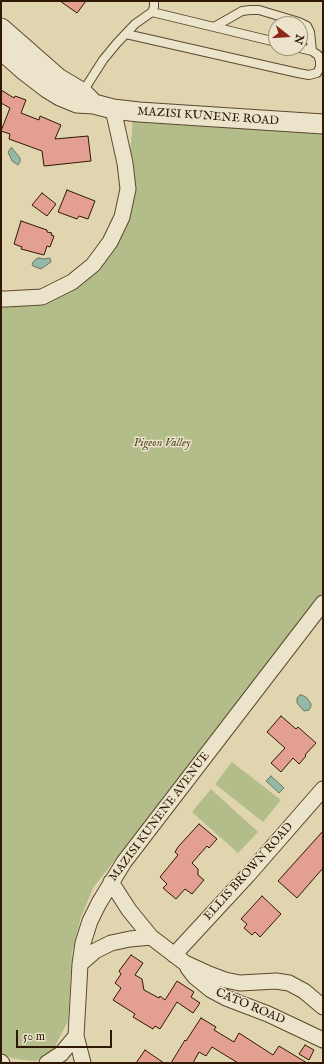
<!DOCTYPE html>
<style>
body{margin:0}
#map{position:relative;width:324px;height:1064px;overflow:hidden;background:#e0d5af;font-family:"IM FELL English",serif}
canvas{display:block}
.frame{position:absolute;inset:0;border:2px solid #301904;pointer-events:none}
.north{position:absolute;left:268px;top:16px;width:40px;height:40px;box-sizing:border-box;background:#ebe4cb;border:1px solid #a0937b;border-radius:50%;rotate:107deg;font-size:11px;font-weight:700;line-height:16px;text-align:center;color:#301904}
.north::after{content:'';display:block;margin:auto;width:14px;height:18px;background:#8f2418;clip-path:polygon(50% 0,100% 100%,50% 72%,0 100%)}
.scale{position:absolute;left:16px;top:1030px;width:96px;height:18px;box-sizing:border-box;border:2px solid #301904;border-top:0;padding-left:5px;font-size:12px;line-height:14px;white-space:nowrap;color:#301904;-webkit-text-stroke:3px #ebe4cb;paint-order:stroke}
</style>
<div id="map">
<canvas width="324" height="1064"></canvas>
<div class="frame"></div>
<div class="north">N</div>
<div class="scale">50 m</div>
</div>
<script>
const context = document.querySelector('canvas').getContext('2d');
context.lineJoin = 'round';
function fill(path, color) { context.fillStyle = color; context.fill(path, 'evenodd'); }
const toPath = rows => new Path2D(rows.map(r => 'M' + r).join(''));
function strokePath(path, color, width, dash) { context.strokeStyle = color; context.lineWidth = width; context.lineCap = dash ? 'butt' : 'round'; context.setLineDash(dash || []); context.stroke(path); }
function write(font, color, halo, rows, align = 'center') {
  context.font = font + ' "IM FELL English",serif'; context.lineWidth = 3; context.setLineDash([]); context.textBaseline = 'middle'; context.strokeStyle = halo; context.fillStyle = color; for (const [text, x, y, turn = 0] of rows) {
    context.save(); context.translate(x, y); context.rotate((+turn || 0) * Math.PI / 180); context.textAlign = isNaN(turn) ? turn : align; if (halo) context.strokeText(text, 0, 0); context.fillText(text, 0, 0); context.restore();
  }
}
const green = toPath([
 [133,109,323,122,323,592,93,888,81,917,72,952,68,1021,54,1048,44,1057,35,1061,24,1060,12,1058,1,1054,1,295,22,296,73,279,108,240,128,174,132,132],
 [232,762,281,800,263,822,215,784],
 [211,789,258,832,238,853,192,812]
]);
const water = toPath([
 [11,148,12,148,20,158,20,162,18,165,12,161,8,152,11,148],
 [39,258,44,259,50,258,51,262,41,269,33,266,32,265,33,262,36,259,39,258],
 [300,695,302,695,307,698,311,704,311,706,309,710,304,711,297,703,297,698,300,695],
 [271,776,284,788,279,793,266,781,271,776]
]);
const building = toPath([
 [60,1,86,1,77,13,60,1],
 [1,90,14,98,15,96,26,100,21,113,39,120,40,116,61,125,55,139,88,136,91,161,44,166,42,151,9,139,10,134,1,131,10,108,1,103,1,90],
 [67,190,95,201,88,219,79,216,77,219,58,212,67,190],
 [42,193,56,204,47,216,32,205,42,193],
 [21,221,47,230,47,232,52,233,51,235,54,236,50,247,47,246,44,255,21,249,22,247,14,244,21,221],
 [281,716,296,729,298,727,316,743,305,755,306,756,299,764,293,758,281,772,271,763,285,748,267,732,281,716],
 [199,824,217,839,209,848,207,846,192,863,198,869,198,875,204,880,192,894,185,889,176,899,163,888,167,884,160,877,178,855,175,852,178,847,199,824],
 [323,831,323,868,297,898,278,881,323,831],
 [262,896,281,914,260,937,255,932,252,935,244,928,247,924,241,919,262,896],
 [131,955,143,963,135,975,142,979,144,990,159,998,160,996,165,1000,177,981,194,992,191,997,200,1003,193,1013,177,1002,160,1029,155,1026,153,1029,133,1017,135,1014,113,1000,121,988,115,983,121,974,119,971,131,955],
 [201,1018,216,1027,214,1030,234,1042,239,1033,273,1055,279,1046,307,1063,238,1063,212,1047,206,1056,199,1052,193,1063,171,1063,185,1040,186,1041,201,1018],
 [305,1045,314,1050,309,1060,299,1054,305,1045],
 [145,1050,164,1063,136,1063,145,1050]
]);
const service = toPath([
 [152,12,276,42],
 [214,27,242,11,250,10,259,10,299,22,307,26,310,32,312,51],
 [126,34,298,73,309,75,317,73,320,67,320,61,318,55,312,51,300,48],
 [82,93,103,60,117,43,135,24,152,12,154,7,154,1]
]);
const minor = toPath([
 [1,299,6,299,42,297,72,282,93,265,110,242,122,217,128,189,125,163,113,109],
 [111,882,129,910,151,937,185,963,209,974,225,980,240,983,276,981,289,983,304,991,323,1007],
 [174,955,248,875,323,789],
 [80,964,95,951,111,943,130,939,151,937],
 [188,968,195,977,211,990,226,998,268,1014,323,1040],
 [1,1062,2,1063],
 [47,1063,61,1054,76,1036],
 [83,1063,76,1036,80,964,83,943,90,921,99,903,124,862,323,603]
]);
const tertiary = toPath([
 [1,28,58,78,83,93,91,101],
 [1,50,25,71,47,88,60,96,77,103,94,104,113,109,139,112,323,124]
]);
const streetNames = [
 ["MAZISI KUNENE ROAD",208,117,4],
 ["MAZISI KUNENE AVENUE",160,817,-53],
 ["ELLIS BROWN ROAD",249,872,-48],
 ["CATO ROAD",250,1007,23]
];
const parkNames = [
 ["Pigeon Valley",162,444]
];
fill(green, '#b3bd8a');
fill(water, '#95b9a6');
strokePath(water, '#6d7965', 1);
fill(building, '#e39f91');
strokePath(building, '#301904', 1);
strokePath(service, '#5c482f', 10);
strokePath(minor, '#5c482f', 17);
strokePath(tertiary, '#5c482f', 21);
strokePath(service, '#ebe4cb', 8);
strokePath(minor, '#ebe4cb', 15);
strokePath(tertiary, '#ebe4cb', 19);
write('12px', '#301904', '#ebe4cb', streetNames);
write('italic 12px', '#574a2c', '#ebe4cb', parkNames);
</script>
